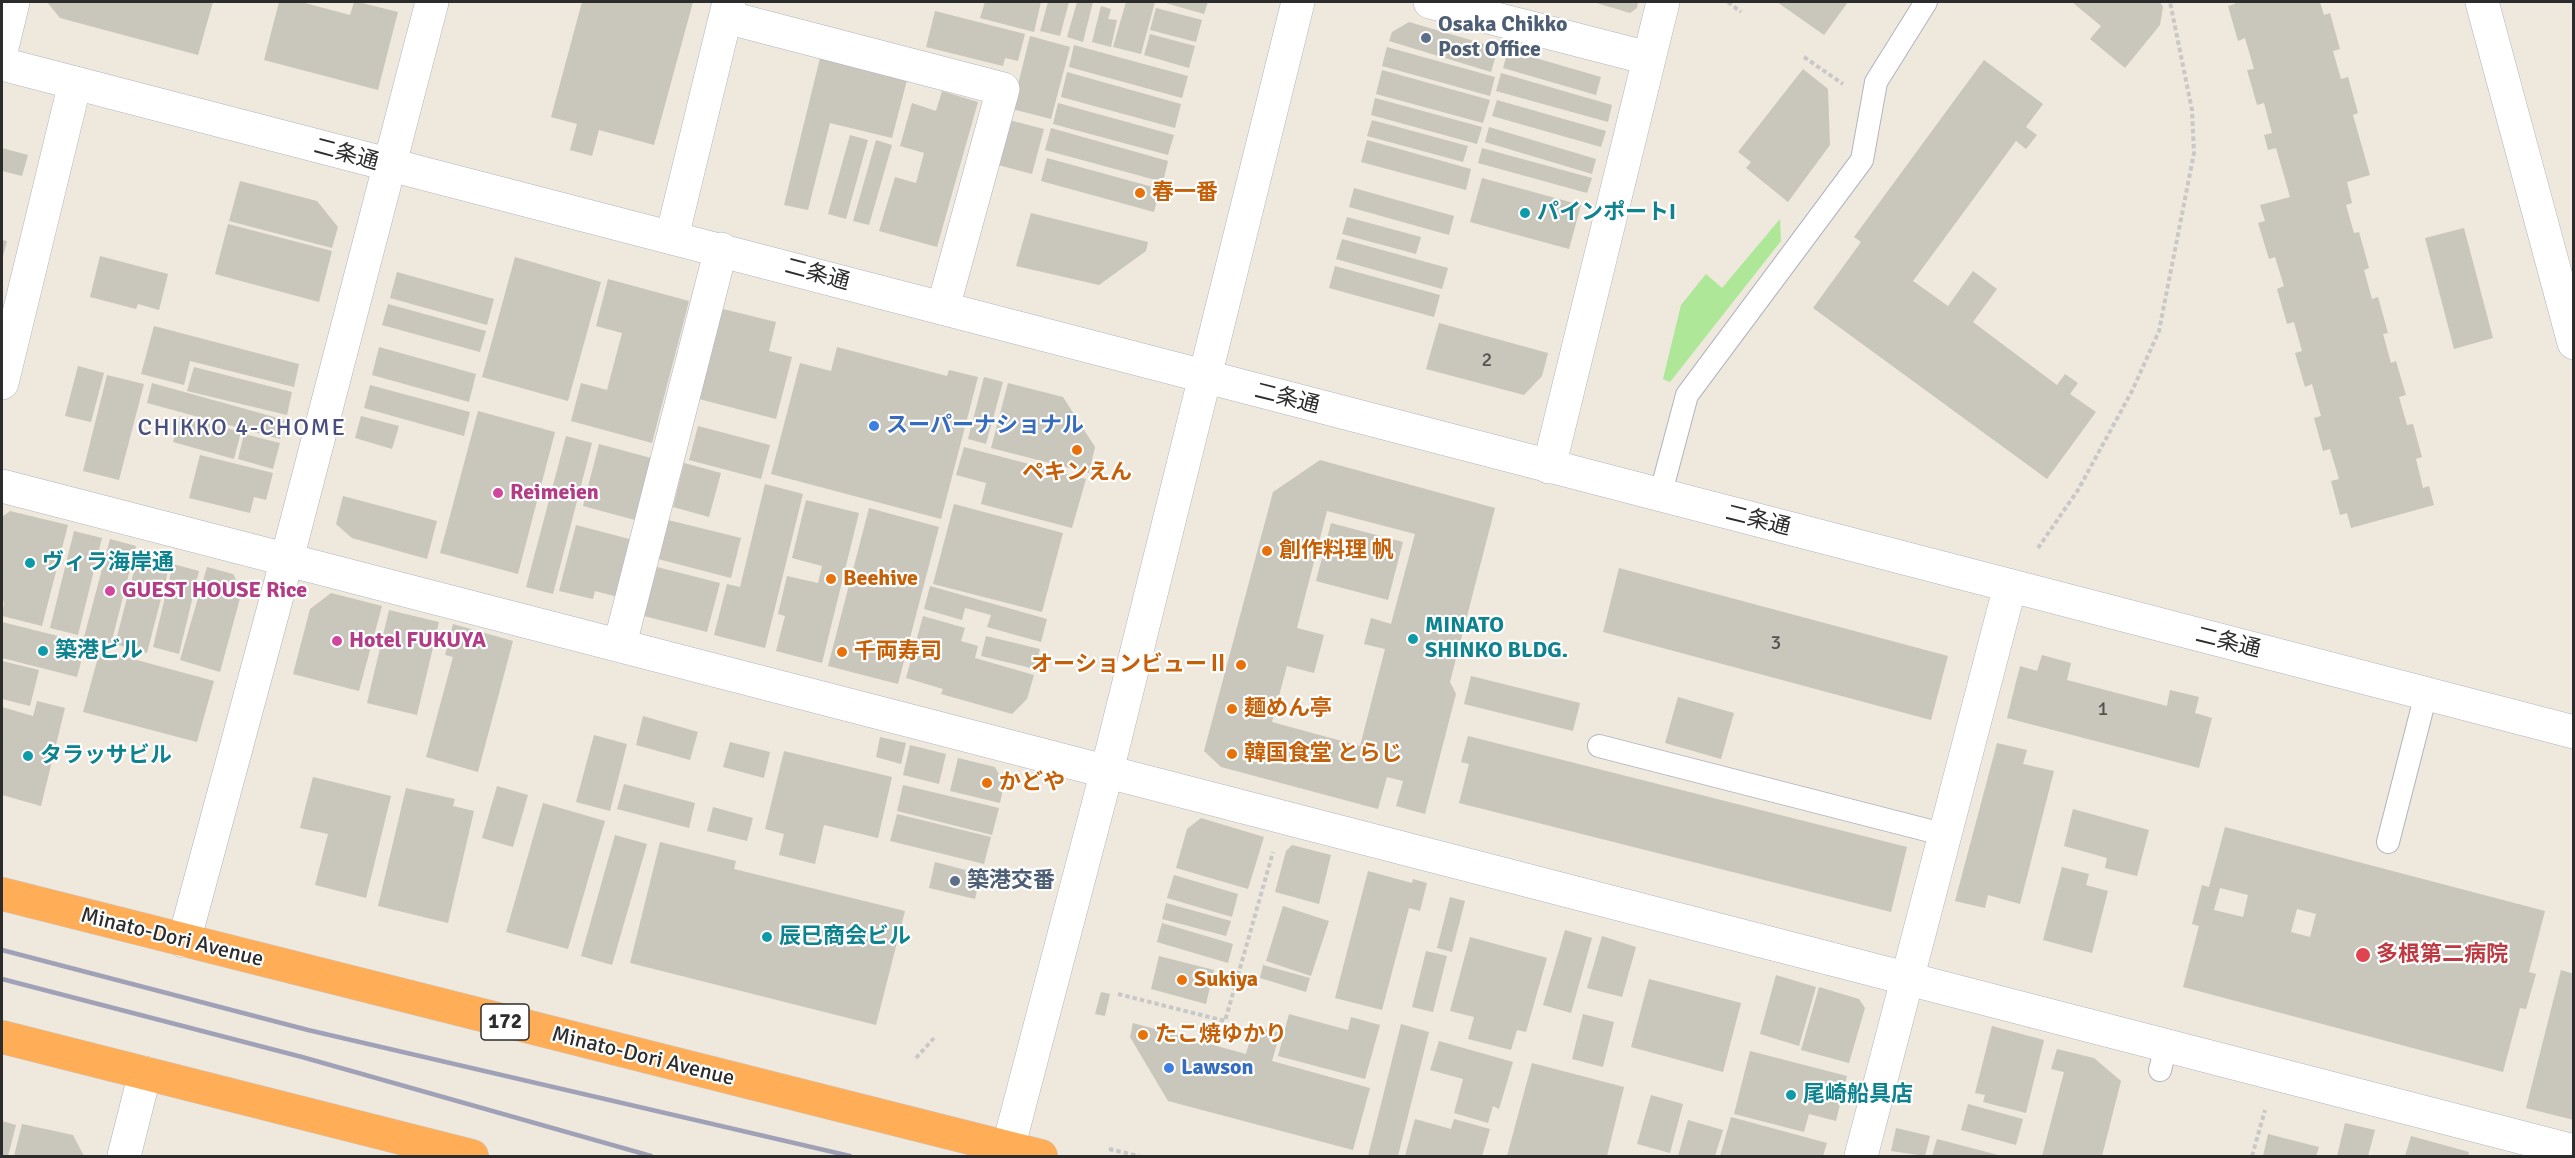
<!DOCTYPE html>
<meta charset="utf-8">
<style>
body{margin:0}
#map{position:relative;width:2575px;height:1158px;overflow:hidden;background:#eee8dd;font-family:Signika,sans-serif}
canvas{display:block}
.frame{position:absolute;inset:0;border:3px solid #2c2c2c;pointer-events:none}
</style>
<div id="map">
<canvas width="2575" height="1158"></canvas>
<div class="frame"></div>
</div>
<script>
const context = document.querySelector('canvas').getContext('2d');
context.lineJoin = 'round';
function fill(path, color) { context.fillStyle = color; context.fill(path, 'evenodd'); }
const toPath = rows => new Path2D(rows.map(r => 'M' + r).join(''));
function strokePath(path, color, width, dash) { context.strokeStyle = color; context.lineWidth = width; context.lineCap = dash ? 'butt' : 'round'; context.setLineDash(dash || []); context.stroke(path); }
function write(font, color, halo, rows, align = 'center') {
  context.font = font + ' Signika,"Noto Sans JP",sans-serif'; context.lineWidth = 4.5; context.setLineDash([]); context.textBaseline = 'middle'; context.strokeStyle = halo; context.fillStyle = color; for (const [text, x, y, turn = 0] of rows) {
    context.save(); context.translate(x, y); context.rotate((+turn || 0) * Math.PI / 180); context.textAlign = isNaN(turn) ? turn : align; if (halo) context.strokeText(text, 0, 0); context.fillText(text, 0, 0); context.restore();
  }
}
const green = toPath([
 [1780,219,1781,241,1670,382,1663,379,1681,305,1706,274,1722,288]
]);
const building = toPath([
 [47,2,213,2,198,55,60,18],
 [279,2,301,2,350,15,354,2,358,2,398,12,378,90,264,60],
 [582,2,693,2,654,145,599,130,592,156,570,150,577,124,551,117],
 [985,2,1041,2,1034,32,980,18],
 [1048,2,1069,2,1060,36,1040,31],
 [1077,2,1093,2,1083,42,1067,37],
 [1126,2,1155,2,1141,54,1113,47],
 [1162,2,1208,2,1204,14],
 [1593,2,1638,2,1637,8,1630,13],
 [1777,2,1848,2,1824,35],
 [2072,2,2160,2,2163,7,2160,25,2125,68,2090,39,2101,26],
 [2235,2,2320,2,2324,15,2330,13,2340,49,2333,51,2341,79,2348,77,2358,113,2353,115,2370,175,2347,182,2352,203,2346,205,2354,233,2359,232,2369,268,2364,270,2372,299,2378,297,2388,333,2383,334,2391,363,2396,361,2406,395,2399,397,2407,425,2413,424,2422,457,2416,459,2423,488,2429,486,2434,505,2351,528,2347,513,2340,515,2331,481,2339,479,2330,449,2323,451,2314,418,2321,416,2312,384,2305,387,2295,353,2302,351,2294,322,2287,324,2277,289,2284,286,2275,257,2269,259,2258,223,2265,221,2260,205,2290,197,2276,148,2268,150,2264,135,2272,133,2264,103,2257,105,2247,70,2254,69,2245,38,2238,41,2228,6,2235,4],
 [1101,6,1111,9,1108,19,1117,20,1111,47,1092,42],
 [1156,8,1202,20,1196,42,1150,30],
 [935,11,1025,34,1018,61,1005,58,1003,66,926,47],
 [1409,22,1498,48,1491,72,1389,41,1392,32],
 [1150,34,1195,46,1189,68,1144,55],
 [1030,36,1070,47,1051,119,1012,109],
 [1074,45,1188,76,1182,98,1069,67],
 [1387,47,1495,77,1490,96,1382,66],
 [1508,50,1601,77,1596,95,1503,68],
 [820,58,907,80,892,138,830,123,808,210,784,205],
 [1984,60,2043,104,2026,127,2037,135,2026,149,2016,141,1913,281,1948,306,1973,271,1997,289,1973,322,2057,385,2065,374,2078,383,2070,394,2096,412,2047,479,1813,308,1861,242,1854,237],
 [1803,69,1828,89,1830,145,1788,202,1746,168,1751,162,1738,152],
 [1382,70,1490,100,1483,123,1376,94],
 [1067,72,1181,104,1175,128,1061,97],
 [1501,73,1612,105,1608,122,1496,91],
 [942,91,978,102,937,247,879,231,895,177,916,183,924,153,900,146,912,103,936,111],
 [1375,98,1482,127,1477,144,1371,115],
 [1497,100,1606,131,1601,147,1492,116],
 [1058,103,1174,135,1168,155,1053,124],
 [1009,120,1044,129,1032,174,998,165],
 [1372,120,1468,146,1463,162,1367,136],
 [1489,127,1596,159,1592,174,1485,142],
 [1051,128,1168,161,1163,182,1045,150],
 [850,135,868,140,846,219,828,214],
 [876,140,892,145,869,225,853,221],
 [1367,140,1471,169,1466,190,1361,162],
 [2,148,28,155,22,176,2,171],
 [1482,148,1592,178,1587,193,1478,163],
 [1047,158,1160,189,1154,212,1041,181],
 [1482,178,1581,205,1569,249,1470,222],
 [240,181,317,201,338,227,332,248,229,221],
 [1354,188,1454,216,1449,235,1349,207],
 [1031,213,1148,242,1146,251,1099,285,1016,266],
 [1347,217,1421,237,1416,254,1342,234],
 [228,224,332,251,319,302,215,274],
 [2464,228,2493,338,2454,349,2425,238],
 [1342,239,1448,268,1442,289,1336,259],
 [2,240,7,241,2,260],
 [100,256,168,274,159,310,138,304,136,309,90,297],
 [515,257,601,282,568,401,482,377],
 [1335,266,1440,295,1434,317,1329,288],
 [397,272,494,299,487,325,390,298],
 [608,279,689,301,652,443,571,421,581,383,607,390,622,333,596,326],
 [388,304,486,331,480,352,382,325],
 [723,309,776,322,769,351,792,357,776,419,699,399],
 [1439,323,1548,353,1542,376,1524,395,1426,369],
 [154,326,299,364,294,387,190,361,184,385,141,374],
 [379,347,476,374,469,402,372,375],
 [837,347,947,376,949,370,978,377,941,519,771,474,800,363,831,371],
 [78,366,104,373,91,422,65,416],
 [194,367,292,392,287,415,187,391],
 [107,375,144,384,119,480,83,471],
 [984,377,1003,382,986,444,968,439],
 [152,383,285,420,280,439,147,403],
 [1008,383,1063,397,1095,447,1089,473,991,448],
 [370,385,470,412,464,436,364,408],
 [478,411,555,432,518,574,440,553],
 [180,416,241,432,234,459,173,442],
 [361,416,399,426,392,449,355,438],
 [698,426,770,445,761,479,689,460],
 [244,434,280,443,273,469,238,459],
 [566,436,592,443,553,594,526,587],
 [599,444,651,458,635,520,583,506],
 [964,447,1086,479,1072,528,981,504,986,483,956,475],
 [200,455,273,473,266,500,254,497,250,513,189,498],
 [1320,460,1495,508,1450,682,1456,694,1425,814,1396,806,1403,781,1387,777,1378,809,1221,767,1204,751,1273,492],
 [1327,511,1415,534,1391,624,1371,618,1364,644,1385,649,1360,746,1272,722,1287,666,1314,673,1324,635,1297,628],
 [684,463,721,473,709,517,673,507],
 [765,484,803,494,765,648,714,635,727,584,740,587],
 [343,496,437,521,427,559,352,538,336,524],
 [806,500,859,513,822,663,776,651,785,616,778,614,787,576,818,583,822,566,792,558],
 [954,504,1063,533,1042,612,933,584],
 [869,508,939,527,898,684,828,666],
 [10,511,68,525,42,626,2,616,4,602,2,601,2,517],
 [668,520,741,538,731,578,658,559],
 [1331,523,1403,542,1388,600,1316,581],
 [576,525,633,540,618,597,595,591,593,599,559,591],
 [74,531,102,538,78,635,50,628],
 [110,539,136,546,111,644,84,637],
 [140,548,172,556,147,653,115,644],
 [173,564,199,571,179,654,153,647],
 [207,567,233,574,242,591,220,672,180,660],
 [657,567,720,583,707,632,644,616],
 [1619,568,1948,656,1931,720,1603,632],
 [930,586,1047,619,1041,642,987,627,991,615,965,608,962,620,924,609],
 [331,593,382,606,359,691,293,674,310,609],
 [389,610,439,622,417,715,367,703],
 [923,616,965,628,961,641,978,646,975,658,1034,675,1027,699,1012,714,941,694,943,689,906,678],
 [2,622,86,643,77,677,2,658],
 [453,624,513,641,478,772,426,757,453,657,445,655],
 [986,636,1040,649,1035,669,981,656],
 [100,650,214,681,197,742,83,712],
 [2042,655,2071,663,2067,680,2167,706,2170,690,2199,697,2195,713,2212,718,2199,768,2007,718,2020,666,2037,671],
 [2,661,39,670,30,706,2,699],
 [1471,676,1580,703,1573,731,1464,704],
 [1678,697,1734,713,1721,759,1665,743],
 [37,701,65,708,41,806,2,795,2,707,33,716],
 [643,716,698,732,690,760,636,745],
 [594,735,627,744,610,811,576,802],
 [1468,736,1907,847,1891,912,1459,803,1469,764,1461,762],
 [880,737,906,743,901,764,876,757],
 [730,742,770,752,764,778,723,767],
 [1997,743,2027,750,2023,764,2054,771,2020,904,1988,895,1985,908,1955,901],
 [910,745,946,754,939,784,903,775],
 [784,751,892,777,878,838,824,825,815,864,779,855,784,834,765,829],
 [958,758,995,767,1004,784,1000,803,950,791],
 [313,777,391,796,366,898,315,885,328,834,300,828],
 [624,784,695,803,689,828,617,809],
 [903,785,999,808,992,835,897,811],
 [497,786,528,795,513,847,482,838],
 [406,788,455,799,453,806,474,811,448,923,378,906],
 [543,803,605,821,568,949,506,932],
 [713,807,753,818,747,841,707,831],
 [2073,809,2149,830,2137,876,2105,868,2107,858,2064,846],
 [897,814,991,837,984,864,890,841],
 [1201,818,1264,837,1248,889,1176,868,1187,829],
 [2225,827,2545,911,2529,972,2536,974,2526,1009,2520,1008,2503,1072,2183,987,2199,926,2192,924,2202,885,2209,887],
 [2220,888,2248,895,2243,917,2214,910],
 [2297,909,2316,914,2310,937,2291,932],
 [615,835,647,844,612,965,581,956],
 [660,842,736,861,734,869,905,911,876,1025,630,963],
 [1292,845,1331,855,1319,904,1275,892,1286,851],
 [935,862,981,874,975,899,929,888],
 [2062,867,2089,874,2086,885,2108,891,2092,953,2043,940],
 [1368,871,1412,883,1413,879,1427,883,1420,911,1409,908,1382,1010,1335,998],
 [1174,875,1238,894,1232,917,1167,898],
 [1450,897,1465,901,1452,952,1437,948],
 [1166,903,1231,921,1226,936,1162,919],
 [1283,906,1329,921,1311,976,1266,961],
 [1162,923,1233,944,1228,963,1157,942],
 [1565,930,1592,938,1571,1013,1543,1005],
 [1602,936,1636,947,1622,997,1587,988],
 [1470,937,1547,958,1526,1032,1517,1030,1511,1050,1468,1039,1474,1017,1450,1011],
 [1426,951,1447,956,1433,1012,1412,1007],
 [1159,956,1214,970,1206,1004,1151,989],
 [1263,965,1310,978,1306,992,1260,978],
 [2561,970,2574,974,2574,1120,2526,1108],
 [1776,975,1816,987,1799,1046,1760,1034],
 [1649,979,1741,1003,1723,1072,1631,1047],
 [1819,987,1859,999,1865,1008,1849,1063,1801,1050],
 [1101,992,1110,994,1105,1016,1095,1014],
 [1289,1014,1348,1030,1351,1017,1380,1025,1365,1079,1278,1056],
 [1583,1014,1614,1022,1603,1067,1572,1059],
 [1133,1023,1246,1054,1254,1025,1280,1033,1272,1061,1370,1088,1353,1150,1168,1101,1130,1037],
 [1401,1024,1429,1032,1398,1156,1368,1156],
 [1992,1026,2044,1040,2026,1113,1983,1102,1985,1095,1975,1093],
 [1439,1041,1513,1062,1499,1109,1493,1106,1488,1123,1454,1113,1463,1079,1430,1070],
 [2057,1049,2094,1058,2121,1081,2102,1156,2042,1156,2064,1072,2051,1069],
 [1750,1051,1847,1076,1836,1121,1809,1114,1804,1132,1734,1114],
 [1532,1063,1624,1087,1607,1156,1507,1156],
 [1651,1095,1683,1104,1670,1153,1637,1144],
 [1968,1104,2023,1119,2016,1145,1961,1130],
 [1731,1117,1827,1143,1823,1156,1720,1156],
 [1415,1119,1451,1129,1454,1119,1490,1129,1482,1156,1405,1156],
 [1688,1120,1723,1130,1715,1156,1678,1156],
 [2,1121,16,1125,8,1156,2,1156],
 [2345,1123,2375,1130,2368,1156,2337,1156],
 [22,1124,73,1135,84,1156,14,1156],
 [1896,1128,1930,1136,1925,1156,1891,1151],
 [2268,1134,2319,1147,2316,1156,2263,1156],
 [2411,1136,2469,1152,2468,1156,2405,1156],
 [1937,1139,2002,1156,1932,1156]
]);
const path = toPath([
 [1728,2,1741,12],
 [1804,57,1843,84],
 [2038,548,2078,490,2132,391,2159,331,2194,153,2192,110,2170,2],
 [1118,994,1225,1021,1273,852],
 [916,1058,934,1038],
 [1109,1149,1139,1156],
 [2252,1156,2265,1110]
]);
const lane = toPath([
 [1660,496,1687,395,1862,160,1876,82,1926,2],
 [1599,746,1946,835],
 [2388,842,2426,694],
 [2160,1070,2166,1046]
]);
const street = toPath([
 [1430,2,1648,58],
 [726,17,1003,89,943,308],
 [2,48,13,2],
 [672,237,729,2],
 [2,383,75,83],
 [1549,467,1663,2],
 [2,486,2574,1151],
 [620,644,721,249],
 [184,941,287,559,432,2],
 [124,1156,145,1073],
 [1861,1156,2010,586]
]);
const secondary = toPath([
 [2482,2,2574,343],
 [2,64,2574,732],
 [1006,1156,1107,771,1298,2]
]);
const highway = toPath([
 [2,894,1041,1156],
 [2,1037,472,1156]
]);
const rail = toPath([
 [2,950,308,1030,850,1156],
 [2,979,302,1057,651,1156]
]);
const markers = [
 [1426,38,6,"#5c6f8a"],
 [1140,193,6,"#e8710a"],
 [1525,213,6,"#0f9aa8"],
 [874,426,6,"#3f7fe0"],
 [1077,450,6,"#e8710a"],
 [498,493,6,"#d1479c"],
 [1267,551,6,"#e8710a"],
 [30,563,6,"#0f9aa8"],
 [831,579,6,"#e8710a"],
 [110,591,6,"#d1479c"],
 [1413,639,6,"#0f9aa8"],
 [337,641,6,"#d1479c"],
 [43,651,6,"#0f9aa8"],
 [842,652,6,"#e8710a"],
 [1241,665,6,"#e8710a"],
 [1232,709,6,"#e8710a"],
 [1232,754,6,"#e8710a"],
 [28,756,6,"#0f9aa8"],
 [987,783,6,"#e8710a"],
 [955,881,6,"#5c6f8a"],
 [767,937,6,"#0f9aa8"],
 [2363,955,8,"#e0444e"],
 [1182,980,6,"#e8710a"],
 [1143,1035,6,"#e8710a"],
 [1169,1068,6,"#3f7fe0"],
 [1791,1095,6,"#0f9aa8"]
];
const numberNames = [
 ["2",1487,361],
 ["3",1776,644],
 ["1",2103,710]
];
const shields = [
 [505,1022,48]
];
const shieldNames = [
 ["172",505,1022]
];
const serviceNames = [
 ["Osaka Chikko",1438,25],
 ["Post Office",1438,50],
 ["築港交番",967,881]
];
const streetNames = [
 ["二条通",346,155,15],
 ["二条通",817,275,15],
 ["二条通",1287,399,14],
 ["二条通",1758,521,14],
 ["二条通",2228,643,14],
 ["Minato-Dori Avenue",172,938,14],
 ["Minato-Dori Avenue",643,1057,14]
];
const foodNames = [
 ["春一番",1152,193],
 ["ペキンえん",1077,473,"center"],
 ["創作料理 帆",1279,551],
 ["Beehive",843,579],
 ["千両寿司",854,652],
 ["オーションビューⅡ",1229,665,"right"],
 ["麺めん亭",1244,709],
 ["韓国食堂 とらじ",1244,754],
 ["かどや",999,783],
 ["Sukiya",1194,980],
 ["たこ焼ゆかり",1155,1035]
];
const cultureNames = [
 ["パインポートI",1537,213],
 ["ヴィラ海岸通",42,563],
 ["MINATO",1425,626],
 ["SHINKO BLDG.",1425,651],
 ["築港ビル",55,651],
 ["タラッサビル",40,756],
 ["辰巳商会ビル",779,937],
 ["尾崎船具店",1803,1095]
];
const shopNames = [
 ["スーパーナショナル",886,426],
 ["Lawson",1181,1068]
];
const hotelNames = [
 ["Reimeien",510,493],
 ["GUEST HOUSE Rice",122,591],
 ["Hotel FUKUYA",349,641]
];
const healthNames = [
 ["多根第二病院",2376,955]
];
const neighbourhoodNames = [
 ["CHIKKO 4-CHOME",242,429]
];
fill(green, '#ade797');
fill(building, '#c9c6bc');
strokePath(lane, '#b1b3c0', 24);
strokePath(street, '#b1b3c0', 34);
strokePath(secondary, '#b1b3c0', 34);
strokePath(highway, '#c8c8c8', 34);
strokePath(path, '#c8c8c8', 4, [4.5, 3]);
strokePath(lane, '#fff', 22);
strokePath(street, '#fff', 33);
strokePath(secondary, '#fff', 33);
strokePath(highway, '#ffad57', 33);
strokePath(rail, '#a0a1b7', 4.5);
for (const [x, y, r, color] of markers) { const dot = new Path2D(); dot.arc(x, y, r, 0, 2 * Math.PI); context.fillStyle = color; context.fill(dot); strokePath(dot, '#fff', 2); }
write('20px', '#535250', null, numberNames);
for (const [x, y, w] of shields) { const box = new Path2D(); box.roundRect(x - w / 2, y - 18, w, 36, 4.5); context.fillStyle = '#fff'; context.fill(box); strokePath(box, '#2c2c2c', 1.5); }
write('bold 21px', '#2c2c2c', null, shieldNames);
write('bold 22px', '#4e5e75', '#fff', serviceNames, 'left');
write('22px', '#2c2c2c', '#fff', streetNames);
write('bold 22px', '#c56008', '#fff', foodNames, 'left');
write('bold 22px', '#0d838f', '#fff', cultureNames, 'left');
write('bold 22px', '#366cbe', '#fff', shopNames, 'left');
write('bold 22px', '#b23c85', '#fff', hotelNames, 'left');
write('bold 22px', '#be3a42', '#fff', healthNames, 'left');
context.letterSpacing = '1.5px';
write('24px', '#494f7f', '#fff', neighbourhoodNames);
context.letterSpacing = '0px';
</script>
